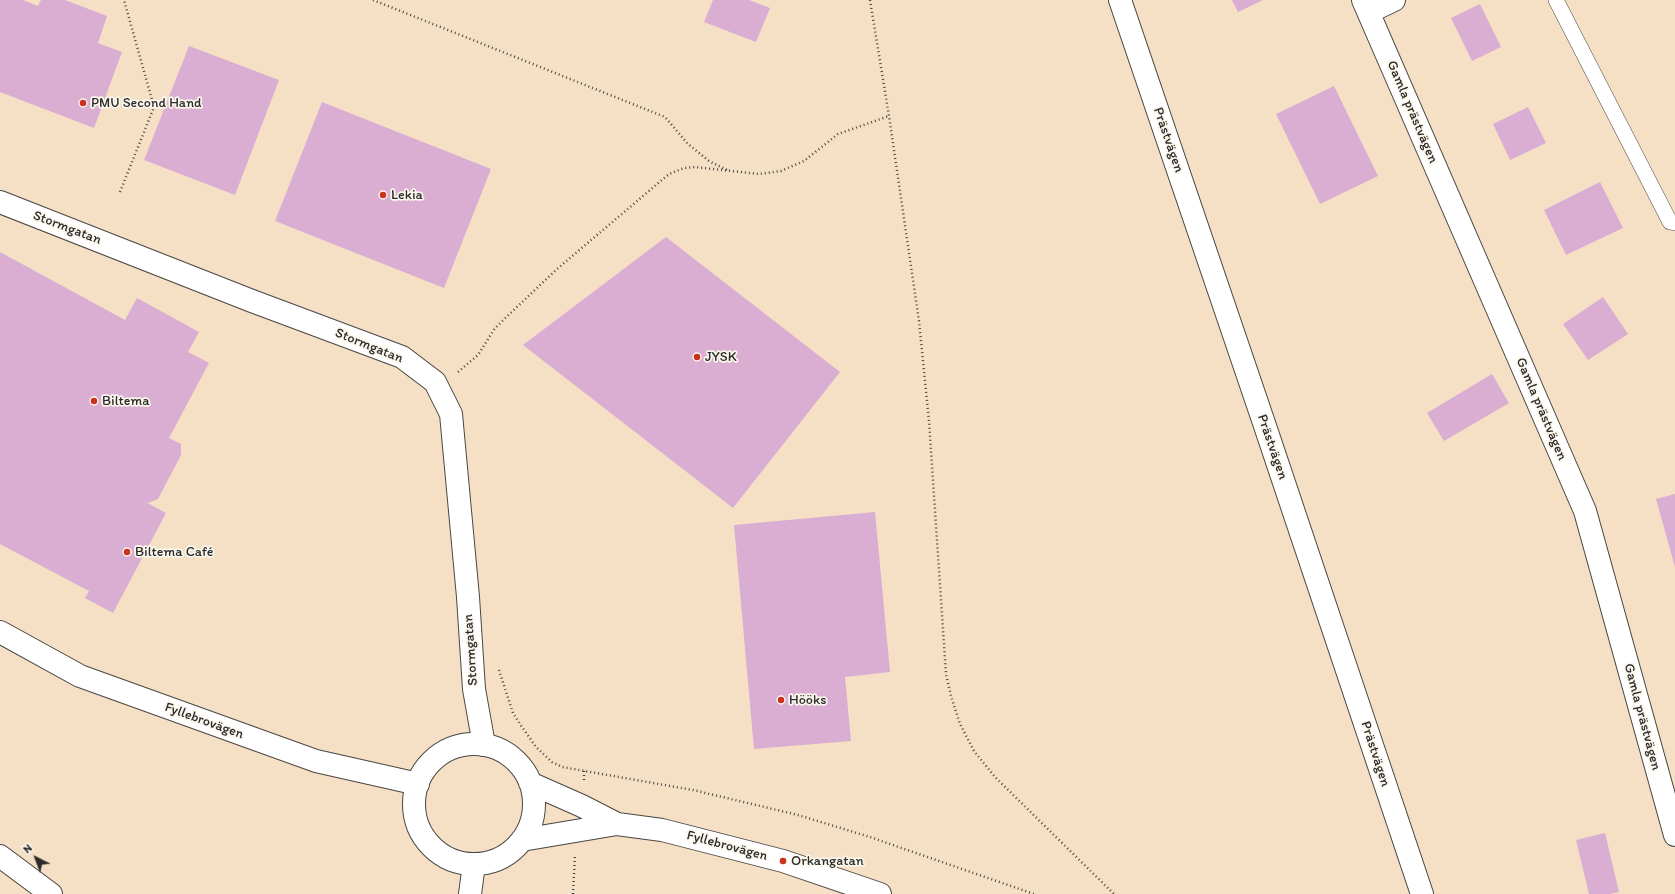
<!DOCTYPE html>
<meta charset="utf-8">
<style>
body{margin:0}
#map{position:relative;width:1675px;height:894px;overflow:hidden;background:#f5e0c5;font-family:Itim,sans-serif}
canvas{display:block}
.north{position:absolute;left:16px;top:838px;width:40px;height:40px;-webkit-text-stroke:3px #fbf7ec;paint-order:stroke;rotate:318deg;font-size:11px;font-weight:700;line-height:16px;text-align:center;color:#2b2b2b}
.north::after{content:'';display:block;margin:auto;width:14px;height:18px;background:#2b2b2b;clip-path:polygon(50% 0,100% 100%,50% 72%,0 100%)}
</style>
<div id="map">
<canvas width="1675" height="894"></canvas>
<div class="north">N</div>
</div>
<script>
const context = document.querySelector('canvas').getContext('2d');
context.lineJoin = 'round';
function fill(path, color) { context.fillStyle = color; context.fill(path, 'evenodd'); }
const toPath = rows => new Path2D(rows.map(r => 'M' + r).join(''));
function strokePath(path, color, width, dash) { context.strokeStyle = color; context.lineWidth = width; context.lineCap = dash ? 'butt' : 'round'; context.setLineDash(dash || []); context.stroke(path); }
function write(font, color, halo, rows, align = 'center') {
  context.font = font + ' Itim,sans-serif'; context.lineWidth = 3.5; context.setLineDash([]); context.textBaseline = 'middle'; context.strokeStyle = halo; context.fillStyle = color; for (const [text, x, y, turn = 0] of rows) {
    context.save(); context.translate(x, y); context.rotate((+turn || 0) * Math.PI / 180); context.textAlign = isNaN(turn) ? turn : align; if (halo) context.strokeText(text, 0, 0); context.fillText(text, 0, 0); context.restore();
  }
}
const building = toPath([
 [0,0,23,0,38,6,41,0,65,0,107,16,98,43,122,52,94,128,0,92],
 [713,0,749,0,770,8,756,42,704,22],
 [1232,0,1263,0,1238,12],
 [1480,4,1501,47,1472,61,1451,18],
 [189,46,279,80,235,195,144,160],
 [1334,86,1378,176,1320,204,1276,114],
 [322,102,491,169,444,288,275,221],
 [1528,107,1546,143,1510,160,1493,124],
 [1600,182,1623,228,1566,255,1544,210],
 [666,237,840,372,733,508,523,345],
 [0,252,125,320,137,298,199,332,188,352,209,363,169,438,181,444,181,455,158,499,148,503,138,498,166,513,113,613,85,598,89,591,0,544],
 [1603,297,1628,334,1588,360,1563,324],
 [1492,374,1509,403,1444,441,1427,413],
 [1675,494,1675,567,1656,499],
 [875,512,890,672,845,677,851,741,754,749,734,525],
 [1605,833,1619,892,1610,894,1589,894,1576,840]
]);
const path = toPath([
 [373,0,665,117,688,144,709,161,727,170],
 [870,0,889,116,919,321,929,421,946,674,951,696,960,724,974,751,995,777,1114,894],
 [120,192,154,107,124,0],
 [458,372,478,355,495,328,557,269,669,174,684,168,695,167,759,174,781,171,804,161,838,134,889,116],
 [499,670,513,713,522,727,536,747,552,762,562,767,693,790,798,815,870,837,1034,894],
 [584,771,584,780],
 [573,894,575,855]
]);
const lane = toPath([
 [1556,0,1670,222,1675,223]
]);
const street = toPath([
 [1363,0,1585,511,1675,835],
 [1369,12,1394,0],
 [0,202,252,301,402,357,435,382,451,414,468,597,474,689,484,745],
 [470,894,474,864]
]);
const secondary = toPath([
 [1120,0,1264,423,1422,894],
 [0,632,80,676,316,761,418,784],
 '414 804a60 60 0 1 1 120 0a60 60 0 1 1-120 0Z',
 [530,783,582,806,617,824],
 [522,840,617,824,662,830,783,861,880,894]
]);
const highway = toPath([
 [0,856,51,894]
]);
const markers = [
 [83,103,4,"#c8321e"],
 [383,195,4,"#c8321e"],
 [697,357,4,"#c8321e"],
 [94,401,4,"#c8321e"],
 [127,552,4,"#c8321e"],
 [781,700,4,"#c8321e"],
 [783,861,4,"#c8321e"]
];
const poiNames = [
 ["PMU Second Hand",91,103],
 ["Lekia",391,195],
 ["JYSK",705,357],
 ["Biltema",102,401],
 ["Biltema Café",135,552],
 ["Hööks",789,700],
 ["Orkangatan",791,861]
];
const streetNames = [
 ["Gamla prästvägen",1412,112,67],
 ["Prästvägen",1168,140,71],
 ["Stormgatan",67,228,21],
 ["Stormgatan",369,346,22],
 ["Gamla prästvägen",1541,409,67],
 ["Prästvägen",1272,447,71],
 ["Stormgatan",471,650,-94],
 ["Gamla prästvägen",1642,717,75],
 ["Fyllebrovägen",204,721,20],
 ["Prästvägen",1375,754,72],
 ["Fyllebrovägen",727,846,15]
];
fill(building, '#daadd3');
strokePath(lane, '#494642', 16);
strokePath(street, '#494642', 24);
strokePath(secondary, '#494642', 24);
strokePath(highway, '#494642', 24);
strokePath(path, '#494642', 2.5, [1, 3]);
strokePath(lane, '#fff', 15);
strokePath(street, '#fff', 22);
strokePath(secondary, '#fff', 22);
strokePath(highway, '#fff', 22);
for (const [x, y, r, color] of markers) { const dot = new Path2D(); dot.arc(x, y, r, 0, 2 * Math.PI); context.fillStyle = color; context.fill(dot); strokePath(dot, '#fbf7ec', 1.5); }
write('14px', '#2b2b2b', '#fbf7ec', poiNames, 'left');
write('14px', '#2b2b2b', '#fbf7ec', streetNames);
</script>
